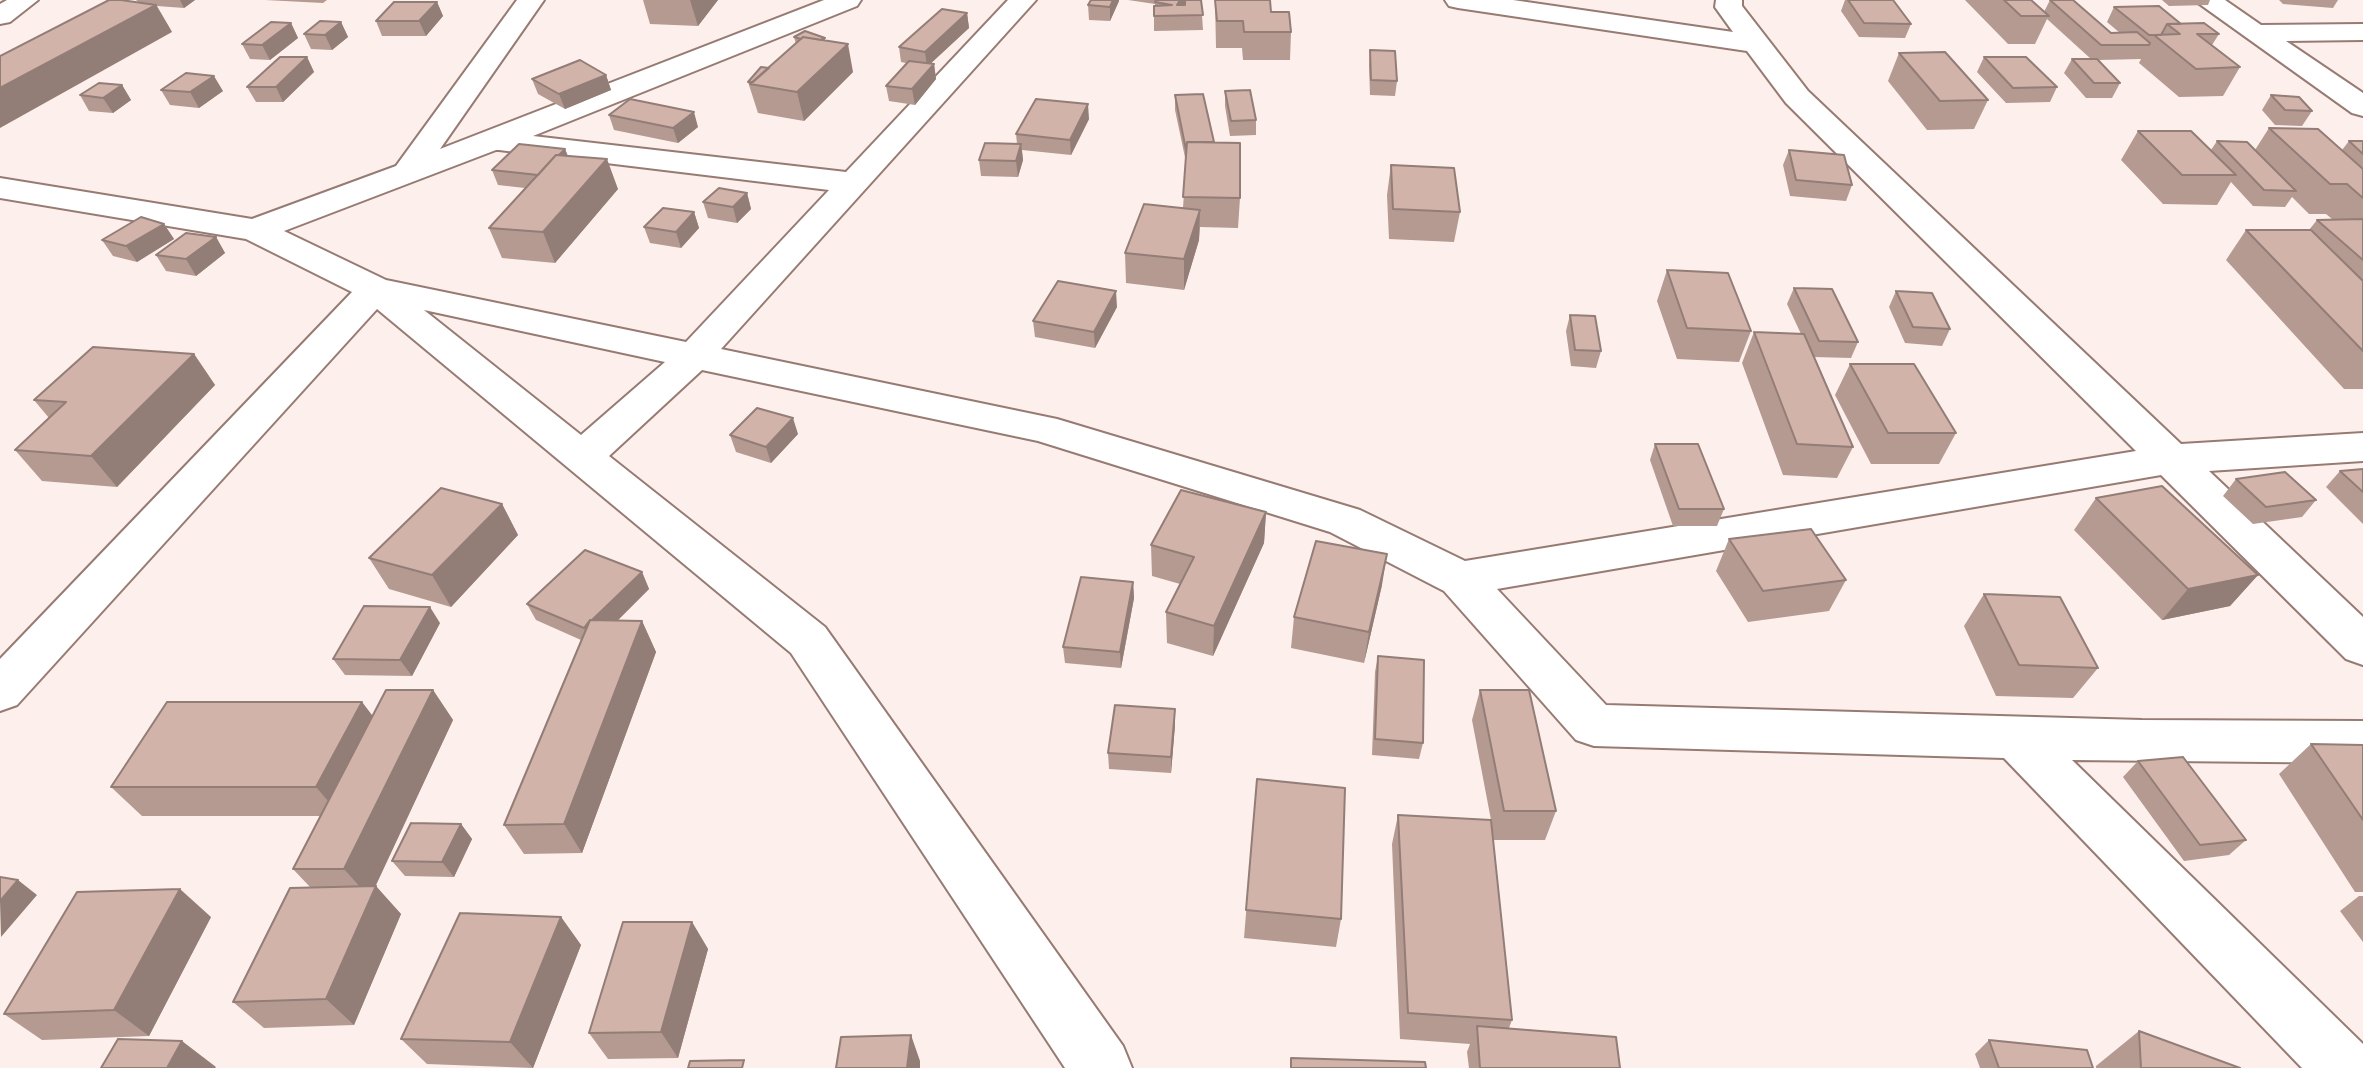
<!DOCTYPE html>
<style>
body{margin:0}
canvas{display:block;background:#fcefec}
</style>
<canvas width="2363" height="1068"></canvas>
<script>
const context = document.querySelector('canvas').getContext('2d');
context.lineJoin = 'round';
const toPath = rows => new Path2D(rows.map(r => 'M' + r).join(''));
function strokePath(path, color, width, dash) { context.strokeStyle = color; context.lineWidth = width; context.lineCap = dash ? 'butt' : 'round'; context.setLineDash(dash || []); context.stroke(path); }
function fill(path, color) { context.fillStyle = color; context.fill(path, 'evenodd'); }
const minor = toPath([
 [7,0,38,0,10,22,0,24,0,4,7,0],
 [517,0,544,0,440,149,824,0,861,0,857,6,533,136,846,172,1008,0,1036,0,721,349,1057,419,1360,510,1465,561,2136,451,1786,103,1747,51,1458,8,1449,6,1445,0,1513,0,1733,32,1715,7,1716,0,1742,0,1742,6,1808,91,2181,444,2363,433,2363,461,2209,471,2363,617,2363,665,2346,659,2161,475,1497,589,1606,705,2142,720,2363,721,2363,763,2072,760,2363,1044,2363,1068,2302,1068,2004,758,1594,746,1576,740,1444,591,1330,532,1038,441,702,370,609,456,825,627,1123,1046,1132,1068,1065,1068,791,653,377,309,17,705,0,711,0,659,352,292,246,239,0,198,0,178,252,219,396,166,517,0],
 [496,150,499,150,829,190,686,342,386,280,284,231,496,150],
 [424,310,665,362,581,435,424,310],
 [2194,0,2225,0,2261,25,2363,24,2363,40,2286,41,2363,93,2363,116,2352,113,2194,0]
]);
const wall = toPath([
 [136,0,195,0,184,8,157,6,172,32],
 [265,0,327,0,323,3],
 [643,0,718,0,698,26,650,24],
 [1128,0,1201,0,1203,30,1154,31,1154,6,1155,6,1155,4],
 [1215,0,1271,12,1291,32,1290,60,1243,60,1242,48,1216,48],
 [1845,0,1893,0,1911,24,1905,38,1859,37,1841,11],
 [1965,0,2031,0,2044,12,2050,0,2111,33,2120,33,2107,22,2114,7,2181,24,2219,34,2212,45,2240,67,2223,96,2179,97,2139,63,2141,59,2099,60,2120,83,2112,98,2086,98,2064,73,2072,59,2091,59,2047,19,2035,44,2008,44],
 [2162,0,2210,0,2208,5,2169,6],
 [2279,0,2338,0,2333,8,2283,4],
 [1119,1,1110,21,1089,20,1088,5],
 [437,2,443,16,426,36,382,36,376,21],
 [967,13,969,28,931,63,934,64,936,79,915,105,889,101,886,86,906,63,901,62,899,47],
 [341,22,348,37,332,50,311,49,304,34],
 [291,23,298,38,270,60,250,59,242,44],
 [794,37,825,38,825,40,853,72,804,121,758,113,748,82,769,68,796,44],
 [1370,50,1397,81,1395,96,1370,95,1369,65],
 [1899,53,1988,100,1974,129,1927,130,1888,81],
 [307,57,314,72,283,102,256,102,247,87],
 [1984,57,2057,87,2050,102,2006,103,1977,72],
 [606,75,611,90,565,109,538,94,532,79],
 [122,85,131,100,113,113,89,111,80,95],
 [161,90,223,91,199,108,170,105],
 [1225,91,1256,120,1256,135,1230,136,1225,106],
 [1175,95,1214,142,1240,198,1238,228,1200,227,1199,240,1184,290,1126,283,1125,253,1183,208,1186,162,1175,110],
 [2271,95,2312,111,2302,126,2275,125,2262,110],
 [609,115,698,127,678,143,614,130],
 [1089,119,1071,155,1022,150,1023,160,1018,177,981,176,979,160,1017,144,1016,134],
 [2269,128,2342,150,2349,141,2363,141,2363,389,2344,389,2226,260,2246,230,2309,230,2317,220,2332,219,2326,214,2309,214,2292,197,2285,207,2253,206,2231,182,2217,205,2163,204,2121,160,2138,131,2211,150,2217,141,2255,150],
 [565,149,568,156,618,189,555,263,502,258,489,228,525,188,498,185,492,170],
 [1789,150,1852,185,1846,201,1790,196,1783,165],
 [1391,165,1460,212,1454,242,1389,239,1387,195],
 [747,193,751,209,737,223,708,218,703,202],
 [694,212,699,228,681,248,650,243,644,227],
 [164,224,174,239,137,262,113,256,102,240],
 [216,237,225,253,196,276,166,271,156,255],
 [1667,270,1751,331,1739,362,1677,359,1657,301],
 [1794,288,1858,342,1851,358,1814,357,1853,447,1837,478,1783,475,1742,363,1754,332,1801,334,1787,304],
 [1896,291,1950,329,1942,346,1905,343,1889,307],
 [1117,307,1095,348,1035,337,1033,321],
 [1570,315,1601,351,1596,368,1571,366,1566,331],
 [194,354,215,385,117,487,42,481,15,450,49,418,34,400],
 [1850,364,1956,433,1939,464,1871,464,1835,395],
 [798,434,771,463,736,452,730,435],
 [1655,444,1724,509,1717,526,1673,526,1650,460],
 [2363,469,2363,524,2326,487,2340,471],
 [2236,479,2316,500,2302,517,2253,524,2223,496],
 [2096,498,2258,575,2230,606,2162,620,2074,530],
 [502,504,518,535,451,607,389,589,369,558],
 [1266,512,1264,543,1213,656,1167,643,1166,612,1180,584,1152,576,1151,545],
 [1729,539,1846,580,1829,611,1748,622,1716,571],
 [642,572,649,589,617,621,642,621,656,652,582,853,524,854,504,825,581,640,536,620,527,604],
 [1133,582,1134,598,1121,668,1065,663,1063,647],
 [1382,585,1364,663,1291,648,1294,617],
 [1984,594,2098,668,2073,698,1996,696,1964,626],
 [440,623,412,676,345,675,333,659],
 [1378,656,1423,743,1419,759,1372,755,1375,672],
 [433,690,453,720,375,886,401,914,354,1025,264,1028,233,1002,310,887,293,869,320,816,142,816,111,787,362,702,372,716],
 [1480,690,1556,811,1545,840,1494,840,1492,830,1512,1020,1509,1028,1620,1068,1469,1068,1467,1052,1470,1044,1400,1039,1392,844,1398,815,1491,820,1472,720],
 [1175,709,1175,725,1171,773,1109,769,1108,753],
 [2311,744,2363,745,2363,892,2355,892,2279,774],
 [2138,761,2246,840,2229,855,2184,861,2123,777],
 [1257,779,1341,919,1336,947,1244,938],
 [461,824,472,839,454,877,405,876,392,861],
 [2359,896,2363,896,2363,942,2340,911],
 [211,917,149,1036,42,1040,4,1014],
 [561,917,581,945,533,1068,427,1064,401,1039],
 [692,922,708,949,678,1058,608,1059,589,1033],
 [2139,1031,2240,1068,2096,1068,2096,1066],
 [1989,1040,2093,1068,1980,1068,1975,1054]
]);
const shadedWall = toPath([
 [180,0,195,0,184,8],
 [690,0,718,0,698,26],
 [1113,0,1119,0,1119,1,1110,21,1110,7],
 [1180,0,1185,0,1185,9,1177,5],
 [437,2,443,16,426,36,419,21],
 [156,5,172,32,0,128,0,88],
 [967,13,969,28,927,67,925,52],
 [341,22,348,37,332,50,325,35],
 [291,23,298,38,270,60,262,45],
 [848,44,853,72,804,121,797,92],
 [307,57,314,72,283,102,276,87],
 [934,64,936,79,915,105,912,89],
 [606,75,611,90,565,109,559,94],
 [214,76,223,91,199,108,190,92],
 [122,85,131,100,113,113,103,98],
 [1088,104,1089,119,1071,155,1070,140],
 [694,112,698,127,678,143,673,128],
 [1021,144,1023,160,1018,177,1016,161],
 [565,149,571,165,539,175],
 [607,159,618,189,555,263,543,232],
 [747,193,751,209,737,223,733,207],
 [1200,210,1199,240,1184,290,1184,259],
 [694,212,699,228,681,248,676,232],
 [164,224,174,239,137,262,126,246],
 [216,237,225,253,196,276,186,259],
 [1116,291,1117,307,1095,348,1094,332],
 [194,354,215,385,117,487,91,456],
 [793,418,798,434,771,463,766,447],
 [502,504,518,535,451,607,432,575],
 [1266,512,1264,543,1213,656,1214,626],
 [1387,554,1382,585,1364,663,1369,632],
 [642,572,649,589,593,645,584,628],
 [2258,575,2230,606,2162,620,2188,589],
 [1133,582,1134,598,1121,668,1120,652],
 [430,607,440,623,412,676,400,660],
 [642,621,656,652,582,853,564,824],
 [433,690,453,720,370,898,344,869],
 [362,702,385,732,341,816,316,787],
 [1175,709,1175,725,1171,773,1171,757],
 [461,824,472,839,454,877,442,862],
 [18,880,37,895,1,937,0,901],
 [376,886,401,914,354,1025,326,999],
 [180,889,211,917,149,1036,114,1010],
 [561,917,581,945,533,1068,510,1042],
 [692,922,708,949,678,1058,661,1032],
 [911,1035,920,1061,920,1068,907,1068],
 [182,1041,216,1067,215,1068,167,1068]
]);
const building = toPath([
 [109,0,121,0,156,5,0,88,0,56,109,0],
 [1091,0,1113,0,1110,7,1088,5,1091,0],
 [1156,0,1180,0,1177,5,1185,5,1185,0,1201,0,1203,15,1154,16,1154,6,1172,5,1155,2,1156,0],
 [1215,0,1270,0,1271,12,1289,12,1291,32,1244,32,1243,21,1217,21,1215,0],
 [1848,0,1893,0,1911,24,1864,23,1848,0],
 [2004,0,2031,0,2049,16,2021,16,2004,0],
 [2050,0,2073,0,2111,33,2137,32,2150,43,2149,45,2101,45,2050,0],
 [394,2,437,2,419,21,376,21,394,2],
 [2159,6,2181,24,2167,24,2161,35,2149,35,2114,7,2159,6],
 [942,9,967,13,925,52,899,47,942,9],
 [320,21,341,22,325,35,304,34,320,21],
 [271,22,291,23,262,45,242,44,271,22],
 [2204,23,2219,34,2197,34,2240,67,2196,69,2154,35,2180,34,2167,24,2204,23],
 [805,31,825,38,821,40,803,37,801,39,794,37,805,31],
 [803,37,848,44,797,92,750,84,803,37],
 [1370,50,1395,51,1397,81,1371,80,1370,50],
 [1945,52,1988,100,1940,101,1899,53,1945,52],
 [280,57,307,57,276,87,247,87,280,57],
 [1984,57,2026,57,2057,87,2013,88,1984,57],
 [2072,59,2097,59,2120,83,2094,83,2072,59],
 [580,60,606,75,559,94,532,79,580,60],
 [909,61,934,64,912,89,886,86,909,61],
 [761,67,769,68,753,82,748,82,761,67],
 [186,73,214,76,190,92,161,90,186,73],
 [99,83,122,85,103,98,80,95,99,83],
 [1250,90,1256,120,1231,121,1225,91,1250,90],
 [1203,94,1214,142,1187,142,1186,150,1175,95,1203,94],
 [2271,95,2299,97,2312,111,2285,110,2271,95],
 [630,99,694,112,673,128,609,115,630,99],
 [1036,99,1088,104,1070,140,1016,134,1036,99],
 [2269,128,2318,129,2363,169,2363,198,2347,184,2330,184,2269,128],
 [2138,131,2191,131,2236,175,2182,175,2138,131],
 [2217,141,2247,142,2296,191,2264,190,2217,141],
 [2349,141,2363,141,2363,154,2349,141],
 [1187,142,1240,143,1240,198,1183,197,1187,142],
 [985,143,1021,144,1016,161,979,160,985,143],
 [519,144,565,149,559,155,556,155,538,175,492,170,519,144],
 [1789,150,1844,155,1852,185,1796,180,1789,150],
 [556,155,607,159,543,232,489,228,556,155],
 [1391,165,1454,168,1460,212,1393,209,1391,165],
 [719,188,747,193,733,207,703,202,719,188],
 [1144,204,1200,210,1184,259,1125,253,1144,204],
 [663,208,694,212,676,232,644,227,663,208],
 [141,217,164,224,126,246,102,240,141,217],
 [2363,219,2363,260,2317,220,2363,219],
 [2246,230,2311,230,2363,281,2363,351,2246,230],
 [186,233,216,237,186,259,156,255,186,233],
 [1667,270,1728,273,1751,331,1687,328,1667,270],
 [1058,281,1116,291,1094,332,1033,321,1058,281],
 [1794,288,1832,289,1858,342,1819,341,1794,288],
 [1896,291,1932,293,1950,329,1913,327,1896,291],
 [1570,315,1595,316,1601,351,1575,350,1570,315],
 [1754,332,1804,334,1853,447,1797,444,1754,332],
 [93,347,194,354,91,456,15,450,66,402,34,400,93,347],
 [1850,364,1914,364,1956,433,1888,433,1850,364],
 [757,408,793,418,766,447,730,435,757,408],
 [1655,444,1698,444,1724,509,1679,509,1655,444],
 [2363,469,2363,492,2340,471,2363,469],
 [2285,472,2316,500,2266,507,2236,479,2285,472],
 [2162,486,2258,575,2188,589,2096,498,2162,486],
 [441,488,502,504,432,575,369,558,441,488],
 [1181,490,1266,512,1214,626,1166,612,1194,557,1151,545,1181,490],
 [1811,529,1846,580,1763,591,1729,539,1811,529],
 [1316,541,1387,554,1369,632,1294,617,1316,541],
 [585,550,642,572,592,620,590,620,584,628,527,604,585,550],
 [1081,577,1133,582,1120,652,1063,647,1081,577],
 [1984,594,2060,597,2098,668,2019,665,1984,594],
 [364,606,430,607,400,660,333,659,364,606],
 [590,620,642,621,564,824,504,825,590,620],
 [1378,656,1424,660,1423,743,1375,739,1378,656],
 [386,690,433,690,344,869,293,869,386,690],
 [1480,690,1529,690,1556,811,1504,811,1480,690],
 [167,702,362,702,316,787,111,787,167,702],
 [1115,705,1175,709,1171,757,1108,753,1115,705],
 [2311,744,2363,745,2363,820,2311,744],
 [2183,757,2246,840,2200,845,2138,761,2183,757],
 [1257,779,1345,788,1341,919,1246,910,1257,779],
 [1398,815,1491,820,1512,1020,1408,1013,1398,815],
 [411,823,461,824,442,862,392,861,411,823],
 [0,877,18,880,0,901,0,877],
 [376,886,326,999,233,1002,290,888,376,886],
 [180,889,114,1010,4,1014,77,892,180,889],
 [460,913,561,917,510,1042,401,1039,460,913],
 [623,922,692,922,661,1032,589,1033,623,922],
 [1477,1026,1616,1037,1620,1068,1480,1068,1477,1026],
 [2139,1031,2240,1068,2141,1068,2139,1031],
 [911,1035,907,1068,836,1068,841,1037,911,1035],
 [118,1039,182,1041,167,1068,101,1068,118,1039],
 [1989,1040,2087,1050,2093,1068,1999,1068,1989,1040],
 [1291,1058,1425,1062,1426,1068,1291,1068,1291,1058],
 [744,1060,742,1068,688,1068,690,1061,744,1060]
]);
strokePath(minor, '#977b73', 4);
fill(minor, '#fff');
fill(wall, '#b59a92');
fill(shadedWall, '#937d77');
fill(building, '#d2b3aa');
strokePath(building, '#937d77', 2);
</script>
